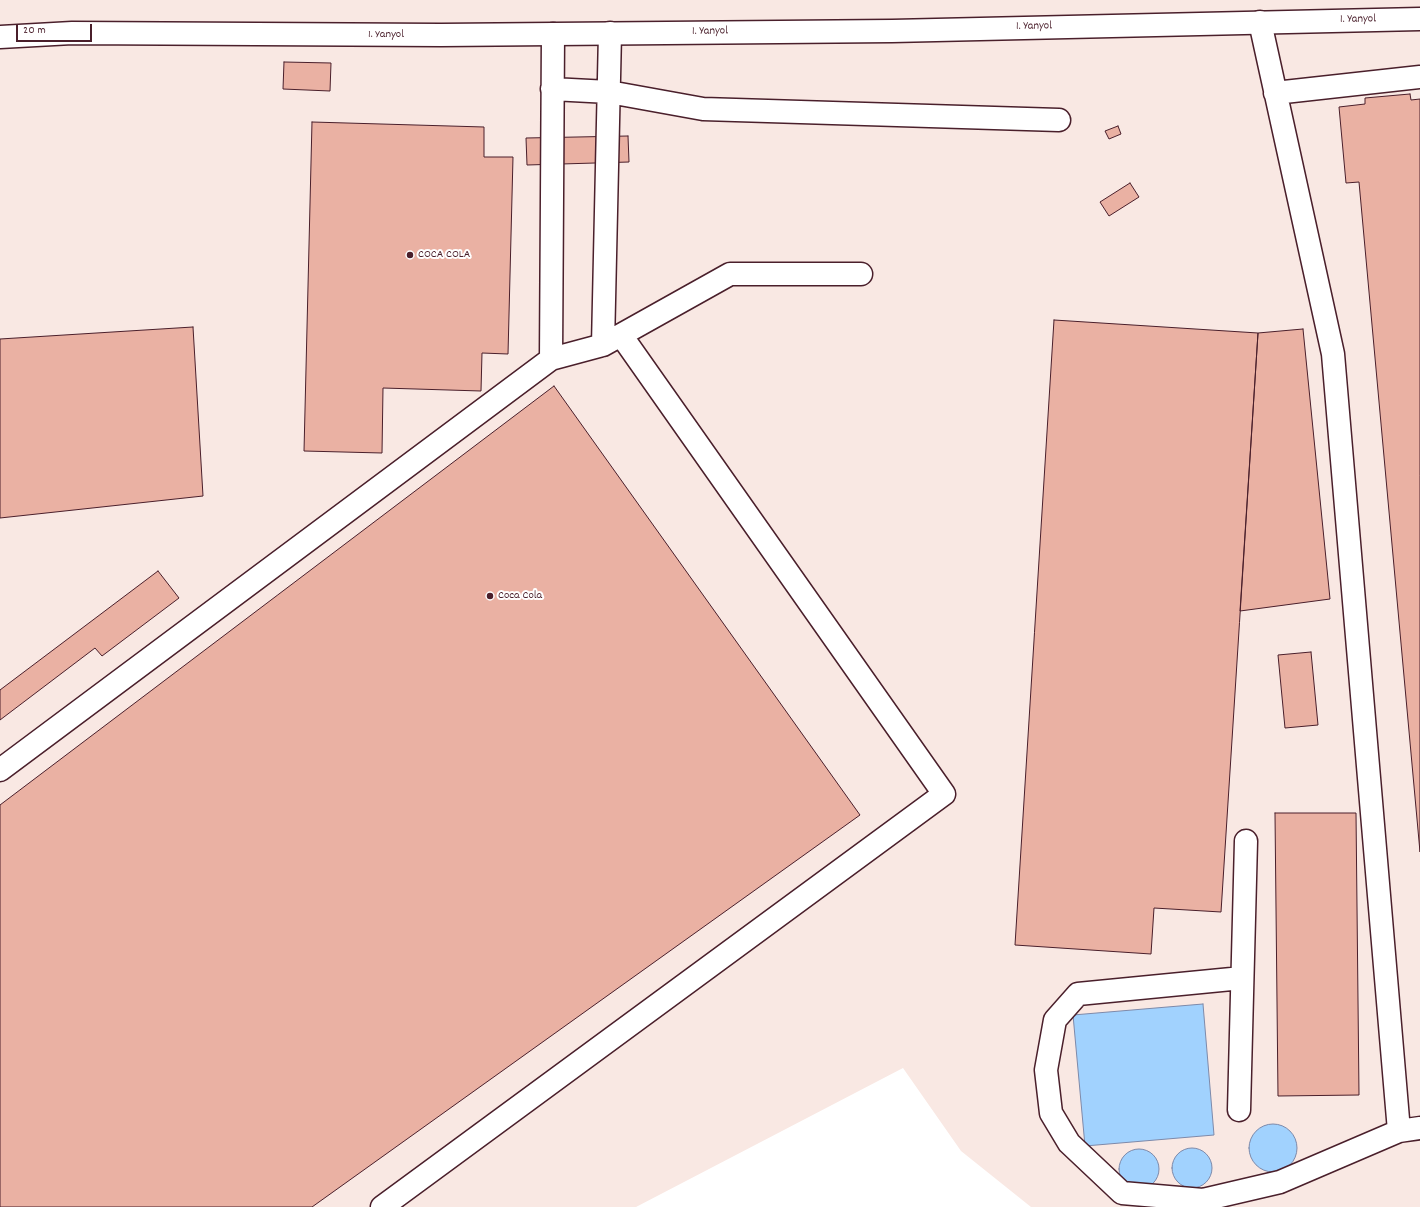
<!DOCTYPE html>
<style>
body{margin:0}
#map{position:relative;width:1420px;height:1207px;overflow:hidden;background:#fff;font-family:Dekko,sans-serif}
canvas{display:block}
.scale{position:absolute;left:16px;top:24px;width:76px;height:18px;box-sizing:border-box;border:2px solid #4a1f2b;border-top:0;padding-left:5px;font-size:12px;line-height:14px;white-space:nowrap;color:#4a1f2b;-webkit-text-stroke:3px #fff;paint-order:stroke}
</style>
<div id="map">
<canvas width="1420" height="1207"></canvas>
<div class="scale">20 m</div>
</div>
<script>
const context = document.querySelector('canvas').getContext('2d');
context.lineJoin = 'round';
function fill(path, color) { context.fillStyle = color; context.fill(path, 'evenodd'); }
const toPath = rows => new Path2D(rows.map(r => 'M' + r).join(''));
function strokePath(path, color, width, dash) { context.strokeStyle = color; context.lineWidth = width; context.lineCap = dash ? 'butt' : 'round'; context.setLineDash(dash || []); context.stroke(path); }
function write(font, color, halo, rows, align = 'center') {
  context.font = font + ' Dekko,sans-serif'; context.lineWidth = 4; context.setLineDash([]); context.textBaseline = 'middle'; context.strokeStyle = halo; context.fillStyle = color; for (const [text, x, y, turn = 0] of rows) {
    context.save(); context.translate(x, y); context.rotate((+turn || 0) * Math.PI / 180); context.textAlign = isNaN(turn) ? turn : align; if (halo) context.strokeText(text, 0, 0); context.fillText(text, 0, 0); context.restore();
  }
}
const built = toPath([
 [0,0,1420,0,1420,1207,1031,1207,961,1151,903,1068,636,1207,0,1207]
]);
const water = toPath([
 [1203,1004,1214,1135,1085,1146,1073,1015,1203,1004],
 '1249 1148a24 24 0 1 1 48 0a24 24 0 1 1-48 0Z',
 '1172 1168a20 20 0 1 1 40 0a20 20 0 1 1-40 0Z',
 '1119 1169a20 20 0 1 1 40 0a20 20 0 1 1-40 0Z'
]);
const building = toPath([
 [284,62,331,63,330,91,283,89,284,62],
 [1410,94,1411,100,1420,99,1420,852,1359,182,1346,183,1339,107,1365,104,1365,98,1410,94],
 [312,122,484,127,484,157,513,157,508,354,482,353,481,391,383,388,382,453,304,451,312,122],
 [1118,126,1121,134,1109,139,1105,131,1118,126],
 [628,136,629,162,527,165,526,138,628,136],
 [1130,183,1139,197,1109,216,1100,202,1130,183],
 [1054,320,1258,333,1221,912,1154,908,1151,954,1015,945,1054,320],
 [193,327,203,496,0,518,0,339,193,327],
 [1303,329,1330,599,1240,611,1258,333,1303,329],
 [554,386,860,815,312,1207,0,1207,0,805,554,386],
 [158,571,179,598,102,656,95,648,0,720,0,690,158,571],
 [1311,652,1318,725,1285,728,1278,655,1311,652],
 [1275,813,1356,813,1359,1095,1278,1096,1275,813]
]);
const minor = toPath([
 [1260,22,1333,354,1399,1131],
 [552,89,609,92,703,109,1059,120],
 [1275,93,1420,77],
 [603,345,610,33],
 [551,359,553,34],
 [0,770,551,359,603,345,730,274,861,274],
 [1242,978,1078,994,1055,1020,1046,1070,1051,1113,1069,1143,1122,1193,1203,1200,1280,1182,1399,1131,1420,1128],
 [1239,1110,1246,841],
 [382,1207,944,794,621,335]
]);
const major = toPath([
 [0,37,72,33,441,35,892,31,1420,19]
]);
const markers = [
 [410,255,4,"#4a1f2b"],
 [490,596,4,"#4a1f2b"]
];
const streetNames = [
 ["1. Yanyol",1358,20,-1],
 ["1. Yanyol",1034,27,-1],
 ["1. Yanyol",710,32,-1],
 ["1. Yanyol",386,35]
];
const poiNames = [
 ["COCA COLA",418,255],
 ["Coca Cola",498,596]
];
fill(built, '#f9e8e3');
fill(water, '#a1d2fe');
strokePath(water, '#7e8aaa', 1);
fill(building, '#eab1a3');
strokePath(building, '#4a1f2b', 1);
strokePath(minor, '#4a1f2b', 25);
strokePath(major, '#4a1f2b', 25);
strokePath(minor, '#fff', 22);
strokePath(major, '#fff', 22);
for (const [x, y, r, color] of markers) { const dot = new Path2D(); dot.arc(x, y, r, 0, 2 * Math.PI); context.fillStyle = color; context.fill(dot); strokePath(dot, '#fff', 1.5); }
write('12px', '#4a1f2b', '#fff', streetNames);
write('12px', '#4a1f2b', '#fff', poiNames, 'left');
</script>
